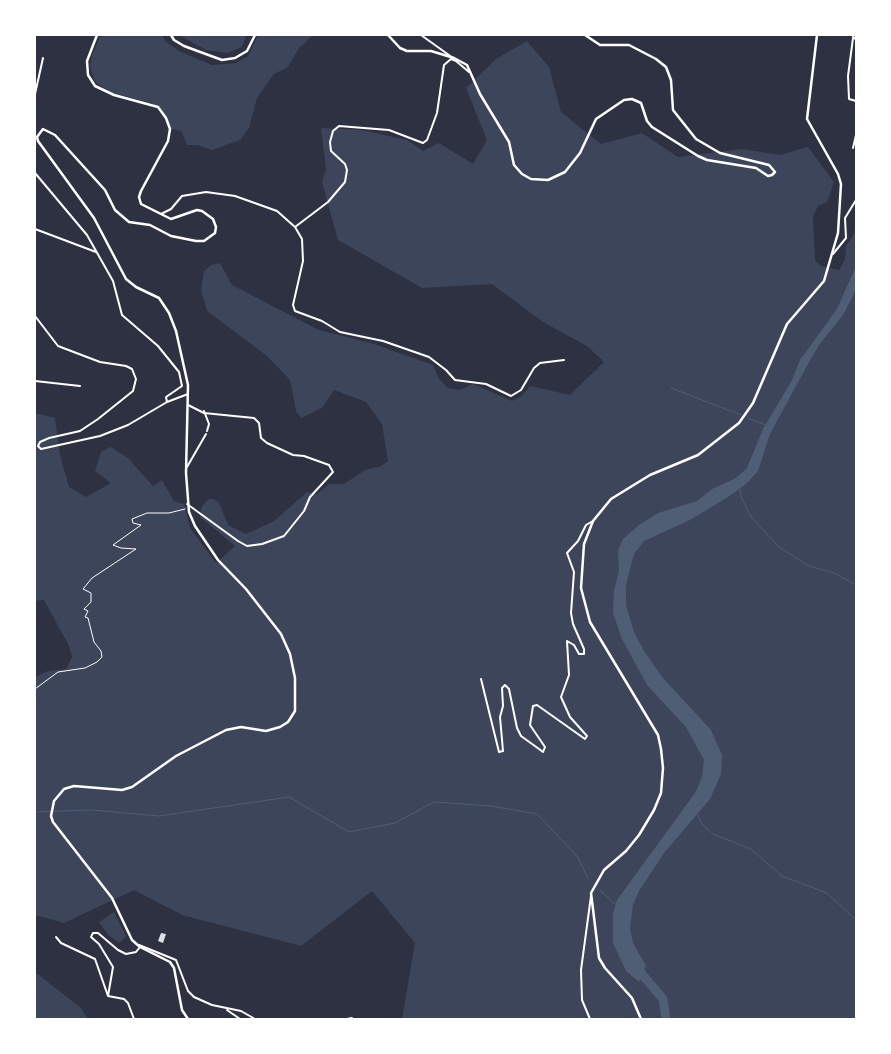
<!DOCTYPE html>
<style>
body{margin:0}
#map{position:relative;width:891px;height:1054px;overflow:hidden;background:#2d3142;font-family:"Golos Text",sans-serif}
canvas{display:block}
.frame{position:absolute;inset:0;border:36px solid #fff;pointer-events:none}
</style>
<div id="map">
<canvas width="891" height="1054"></canvas>
<div class="frame"></div>
</div>
<script>
const context = document.querySelector('canvas').getContext('2d');
context.lineJoin = 'round';
function fill(path, color) { context.fillStyle = color; context.fill(path, 'evenodd'); }
const toPath = rows => new Path2D(rows.map(r => 'M' + r).join(''));
function strokePath(path, color, width, dash) { context.strokeStyle = color; context.lineWidth = width; context.lineCap = dash ? 'butt' : 'round'; context.setLineDash(dash || []); context.stroke(path); }
const green = toPath([
 [114,35,162,35,165,41,179,51,212,65,236,63,248,56,258,35,313,35,299,48,288,67,274,74,257,98,249,128,240,140,212,150,198,145,187,145,181,131,169,128,159,109,152,103,112,93,95,82,90,67,92,55,100,37],
 [179,35,246,35,242,47,227,53,206,50],
 [527,41,549,67,561,112,601,144,642,133,678,157,742,149,780,155,808,147,834,182,827,202,818,206,813,217,815,260,821,266,839,270,845,259,846,246,854,234,856,214,856,1019,402,1019,415,943,372,891,301,946,182,915,134,890,64,923,35,915,35,677,48,671,66,669,72,657,69,646,44,600,35,601,35,413,55,418,60,455,69,487,86,497,111,483,95,471,101,452,111,447,128,458,153,486,162,480,174,501,184,504,190,528,216,563,235,546,200,517,202,506,209,499,214,499,219,503,228,525,246,534,274,521,307,492,317,494,329,484,344,484,365,470,381,466,388,461,382,424,366,402,334,390,322,408,301,418,296,411,290,380,267,356,207,311,201,290,204,271,211,265,220,263,232,285,319,330,371,343,433,365,439,379,448,388,460,390,473,384,512,401,522,396,530,386,570,395,604,362,587,346,543,322,492,284,422,288,338,240,322,182,326,169,321,128,362,130,407,140,423,151,439,143,473,164,487,140,466,88,496,59],
 [114,912,126,936,119,943,108,935,99,922],
 [35,972,81,1008,88,1019,35,1019]
]);
const water = toPath([
 [856,266,856,288,853,296,843,315,819,345,808,364,770,434,758,471,746,484,728,497,690,520,644,541,634,554,626,585,626,605,634,632,644,651,663,678,711,730,722,755,721,774,710,799,664,853,639,891,633,905,630,928,633,943,646,966,639,982,626,971,613,943,613,913,617,900,695,793,702,777,704,760,686,727,647,685,622,639,613,613,614,591,619,570,618,550,623,539,639,525,658,513,697,501,712,489,736,478,747,468,763,429,791,382,800,360,837,309]
]);
const stream = toPath([
 [671,388,741,415],
 [748,418,766,425],
 [739,488,742,499,752,518,779,547,809,566,834,573,856,585],
 [35,812,92,810,159,816,289,797,349,832,395,823,434,802,491,806,537,814,577,856,588,878],
 [697,814,702,824,713,834,751,849,782,876,827,893,856,920],
 [600,890,616,905]
]);
const river = toPath([
 [636,967,663,999,666,1019]
]);
const building = toPath([
 [161,933,166,934,163,943,158,941]
]);
const path = toPath([
 [35,689,58,672,85,668,97,662,102,657,101,651,94,642,88,618,85,617,88,611,84,609,91,602,91,593,83,589,92,578,136,549,121,548,113,545,141,525,133,523,132,519,147,513,169,513,185,509]
]);
const pedestrian = toPath([
 [204,411,209,424,207,431],
 [187,467,206,434]
]);
const minor = toPath([
 [421,35,453,58],
 [852,35,856,40],
 [853,38,848,76,849,99,856,101],
 [35,94,43,58],
 [853,148,856,135],
 [35,173,87,235,113,281,122,315,158,346,179,372,182,386,166,397,167,402],
 [161,214,171,209,182,196,206,192,235,196,277,211,295,227,302,239,303,261,293,305,295,311,322,321,340,332,383,341,429,357,446,370,455,380,486,384,511,396,521,390,534,368,540,363,564,360],
 [295,227,328,202,345,182,347,170,345,164,331,151,330,142,333,131,339,126,389,130,423,143,427,140,437,113,444,65,451,59,456,61,469,72],
 [35,229,96,252],
 [833,254,846,238,845,218,856,200],
 [35,316,58,346,100,362,126,366,132,369,136,379,133,391,98,419,80,431,49,438,40,442,38,446,41,449,100,436,128,425,167,402,188,394],
 [35,381,80,386],
 [187,504,238,541,247,546,262,544,284,536,304,511,310,497,333,472,329,465,304,456,293,455,267,443,261,438,259,423,254,418,204,413,188,405],
 [481,679,499,752,503,751,500,717,503,706,502,688,505,685,509,689,517,728,521,736,539,749,543,752,545,747,530,725,533,706,537,705,585,739,587,736,570,717,561,697,569,675,567,641,574,645,579,654,584,654,584,649,573,624,571,613,574,572,567,553,578,541,586,525,593,521],
 [56,937,61,943,95,959,108,996],
 [139,945,176,960,188,991,194,997,212,1005,241,1011,255,1019],
 [108,996,113,967,99,944,91,937,93,933,98,933,118,950,126,954,136,952,140,947],
 [108,996,124,999,128,1003,134,1019],
 [227,1010,240,1019],
 [347,1019,352,1018],
 [590,1019,582,1000,581,970,591,896]
]);
const tertiary = toPath([
 [97,35,87,61,88,75,95,86,114,95,158,107,166,118,170,129,168,141,141,191,139,197,141,204,171,219,197,210,202,211,213,219,216,227,215,233,204,241,196,241,171,236,150,225,129,222,115,210,105,190,55,135,43,129,37,137,38,141,94,218,126,279,136,287,159,298,169,313,176,331,188,385,186,473,189,512,195,526,218,560,246,589,281,634,290,654,295,678,295,711,288,722,280,727,266,731,241,727,226,730,176,756,132,787,122,790,74,786,64,789,54,801,51,816,53,822,112,898,132,940,140,947,170,962,174,968,182,1010,188,1019],
 [171,35,174,40,184,46,222,60,235,58,247,51,255,35],
 [388,35,400,48,407,51,431,51,454,58,467,65,480,94,509,142,514,165,522,174,531,179,548,180,565,172,580,153,596,119,624,100,632,99,641,103,647,121,652,127,698,156,707,160,756,168,768,176,772,175,775,172,769,165,720,153,696,139,673,110,671,80,666,67,656,59,629,45,600,45,585,35],
 [641,1019,632,998,605,968,599,958,591,893,604,870,626,851,639,835,654,810,661,793,663,768,661,749,658,735,590,622,581,588,584,544,593,521,611,499,650,475,698,455,739,423,753,403,787,324,824,281,838,233,841,184,838,174,807,119,817,35]
]);
fill(green, '#3c4559');
fill(water, '#4f5d75');
strokePath(stream, '#4f5d75', 1);
strokePath(river, '#4f5d75', 9);
fill(building, '#e0e0e3');
strokePath(path, '#fff', 1);
strokePath(pedestrian, '#fff', 2);
strokePath(minor, '#fff', 2);
strokePath(tertiary, '#fff', 2.5);
</script>
